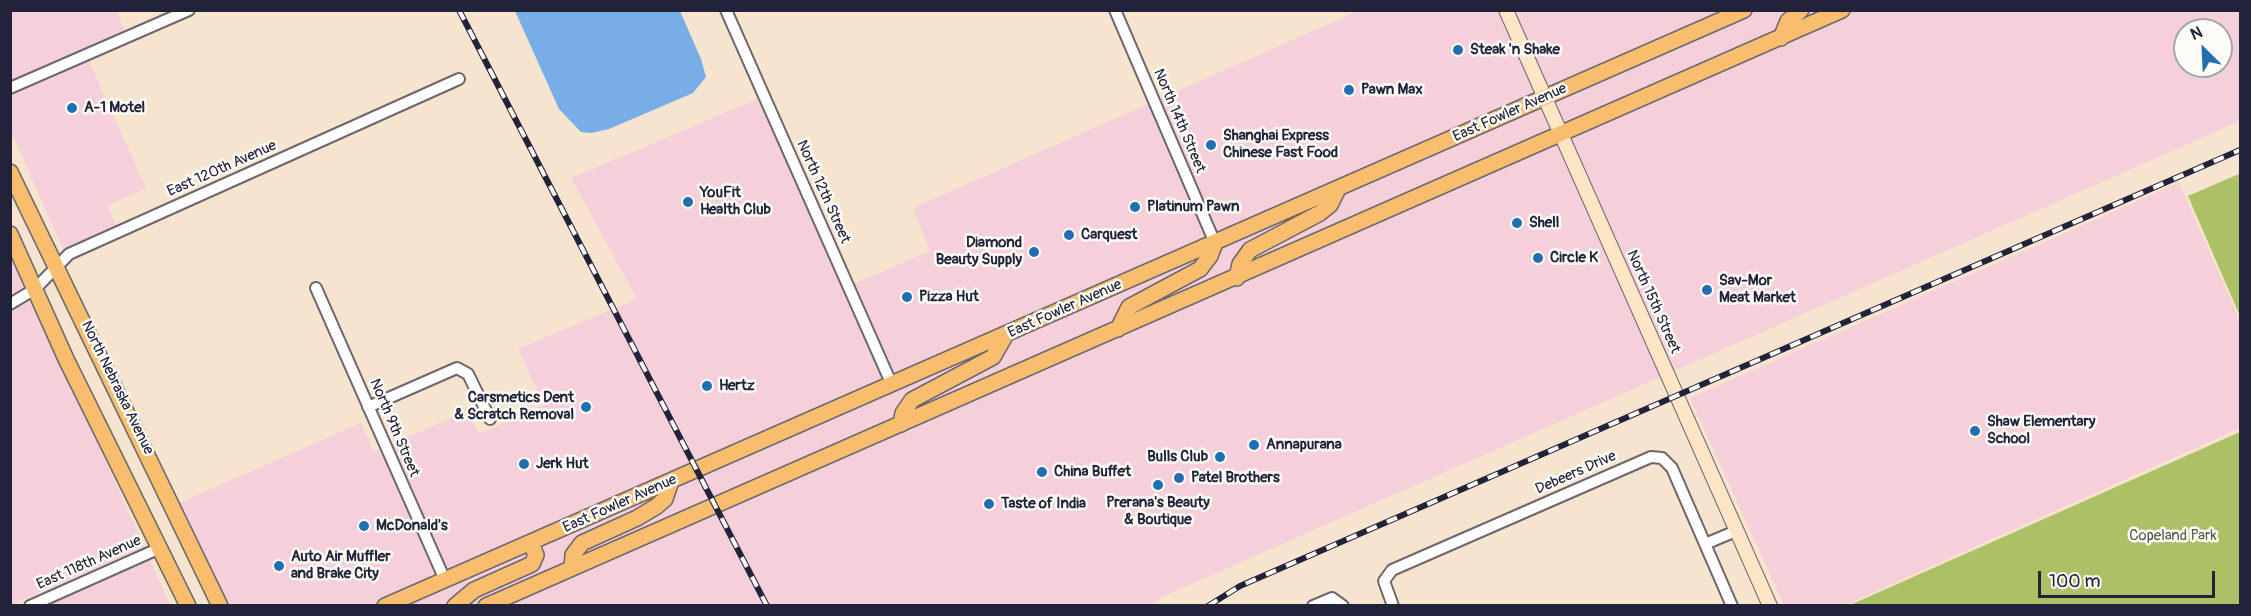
<!DOCTYPE html>
<style>
body{margin:0}
#map{position:relative;width:2251px;height:616px;overflow:hidden;background:#f6e4ce;font-family:Pangolin,sans-serif}
canvas{display:block}
.frame{position:absolute;inset:0;border:12px solid #22223b;pointer-events:none}
.north{position:absolute;left:2173px;top:18px;width:60px;height:60px;box-sizing:border-box;background:#fdfcf7;border:2px solid #a5a5ac;border-radius:50%;rotate:336deg;font-size:16px;font-weight:700;line-height:24px;text-align:center;color:#22223b}
.north::after{content:'';display:block;margin:auto;width:21px;height:27px;background:#1f6fb2;clip-path:polygon(50% 0,100% 100%,50% 72%,0 100%)}
.scale{position:absolute;left:2038px;top:571px;width:177px;height:27px;box-sizing:border-box;border:3px solid #22223b;border-top:0;padding-left:8px;font-size:18px;line-height:21px;white-space:nowrap;color:#22223b;-webkit-text-stroke:4px #fdfcf7;paint-order:stroke}
</style>
<div id="map">
<canvas width="2251" height="616"></canvas>
<div class="frame"></div>
<div class="north">N</div>
<div class="scale">100 m</div>
</div>
<script>
const context = document.querySelector('canvas').getContext('2d');
context.lineJoin = 'round';
function fill(path, color) { context.fillStyle = color; context.fill(path, 'evenodd'); }
const toPath = rows => new Path2D(rows.map(r => 'M' + r).join(''));
function strokePath(path, color, width, dash) { context.strokeStyle = color; context.lineWidth = width; context.lineCap = dash ? 'butt' : 'round'; context.setLineDash(dash || []); context.stroke(path); }
function write(font, color, halo, rows, align = 'center') {
  context.font = font + ' Pangolin,sans-serif'; context.lineWidth = 5; context.setLineDash([]); context.textBaseline = 'middle'; context.strokeStyle = halo; context.fillStyle = color; for (const [text, x, y, turn = 0] of rows) {
    context.save(); context.translate(x, y); context.rotate((+turn || 0) * Math.PI / 180); context.textAlign = isNaN(turn) ? turn : align; if (halo) context.strokeText(text, 0, 0); context.fillText(text, 0, 0); context.restore();
  }
}
const built = toPath([
 [11,10,116,11,125,31,11,81],
 [1358,11,2240,11,2240,121,1160,598,1151,605,226,605,179,503,361,423,374,452,467,411,479,434,544,405,518,349,637,299,571,178,760,98,842,289,930,251,913,208],
 [2185,30,2221,30,2221,66,2185,66],
 [89,61,146,188,107,206,116,225,63,249,11,131,11,96],
 [2179,183,2240,321,2240,428,1845,605,1784,605,1690,398],
 [10,249,27,286,11,297,10,297],
 [33,299,144,547,10,605,10,312],
 [150,560,170,605,46,605]
]);
const green = toPath([
 [2239,174,2240,179,2240,316,2188,196],
 [2240,432,2240,605,1850,605]
]);
const water = toPath([
 [515,11,680,11,701,59,706,77,693,93,609,129,591,133,581,132,559,109]
]);
const street = toPath([
 [726,10,892,385],
 [1115,10,1215,243],
 [10,88,189,10],
 [316,288,445,580],
 [10,304,35,289,69,254,459,79],
 [368,407,457,368,468,374,490,419],
 [1705,544,1732,606],
 [30,606,160,548],
 [1313,606,1332,598,1343,606],
 [1393,606,1384,581,1392,570,1651,457,1662,458,1672,468,1705,544,1736,531]
]);
const secondary = toPath([
 [1506,10,1770,606]
]);
const primary = toPath([
 [1781,38,1788,21,1801,10],
 [10,172,220,606],
 [10,234,66,359,188,606],
 [1237,278,1240,264,1250,250,1320,213,1330,205,1338,189],
 [1118,329,1129,307,1200,269,1210,256,1215,243],
 [901,424,903,413,912,400,993,357,1005,336],
 [572,568,573,555,582,543,637,518,657,506,665,499,671,481],
 [385,606,1744,10],
 [455,606,474,590,532,564,536,555,531,543],
 [486,606,1842,10]
]);
const rail = toPath([
 [459,10,767,606],
 [1208,606,1240,586,2240,150]
]);
const markers = [
 [1458,50,6,"#1f6fb2"],
 [1349,90,6,"#1f6fb2"],
 [72,108,6,"#1f6fb2"],
 [1211,145,6,"#1f6fb2"],
 [688,202,6,"#1f6fb2"],
 [1135,207,6,"#1f6fb2"],
 [1517,223,6,"#1f6fb2"],
 [1069,235,6,"#1f6fb2"],
 [1034,252,6,"#1f6fb2"],
 [1538,258,6,"#1f6fb2"],
 [1707,290,6,"#1f6fb2"],
 [907,297,6,"#1f6fb2"],
 [707,386,6,"#1f6fb2"],
 [586,407,6,"#1f6fb2"],
 [1975,431,6,"#1f6fb2"],
 [1254,445,6,"#1f6fb2"],
 [1220,457,6,"#1f6fb2"],
 [524,464,6,"#1f6fb2"],
 [1042,472,6,"#1f6fb2"],
 [1179,478,6,"#1f6fb2"],
 [1158,485,6,"#1f6fb2"],
 [989,504,6,"#1f6fb2"],
 [364,526,6,"#1f6fb2"],
 [279,566,6,"#1f6fb2"]
];
const poiNames = [
 ["Steak 'n Shake",1470,50],
 ["Pawn Max",1361,90],
 ["A-1 Motel",84,108],
 ["Shanghai Express",1223,136],
 ["Chinese Fast Food",1223,153],
 ["YouFit",700,193],
 ["Health Club",700,210],
 ["Platinum Pawn",1147,207],
 ["Shell",1529,223],
 ["Carquest",1081,235],
 ["Diamond",1022,243,"right"],
 ["Beauty Supply",1022,260,"right"],
 ["Circle K",1550,258],
 ["Sav-Mor",1719,281],
 ["Meat Market",1719,298],
 ["Pizza Hut",919,297],
 ["Hertz",719,386],
 ["Carsmetics Dent",574,398,"right"],
 ["& Scratch Removal",574,415,"right"],
 ["Shaw Elementary",1987,422],
 ["School",1987,439],
 ["Annapurana",1266,445],
 ["Bulls Club",1208,457,"right"],
 ["Jerk Hut",536,464],
 ["China Buffet",1054,472],
 ["Patel Brothers",1191,478],
 ["Prerana's Beauty",1158,503,"center"],
 ["& Boutique",1158,520,"center"],
 ["Taste of India",1001,504],
 ["McDonald's",376,526],
 ["Auto Air Muffler",291,557],
 ["and Brake City",291,574]
];
const streetNames = [
 ["East Fowler Avenue",1510,113,-24],
 ["North 14th Street",1179,121,67],
 ["East 120th Avenue",222,169,-24],
 ["North 12th Street",823,192,66],
 ["North 15th Street",1653,302,66],
 ["East Fowler Avenue",1065,309,-24],
 ["North Nebraska Avenue",117,388,64],
 ["North 9th Street",394,428,67],
 ["Debeers Drive",1576,473,-24],
 ["East Fowler Avenue",620,504,-24],
 ["East 118th Avenue",89,563,-24]
];
const parkNames = [
 ["Copeland Park",2173,536]
];
fill(built, '#f5cfda');
fill(green, '#acc165');
fill(water, '#78aee7');
strokePath(street, '#6c666e', 14);
strokePath(secondary, '#6c666e', 16);
strokePath(primary, '#6c666e', 18);
strokePath(street, '#fff', 10);
strokePath(secondary, '#fde5c5', 14);
strokePath(primary, '#f9be6d', 15);
strokePath(rail, '#22223b', 6);
strokePath(rail, '#fdfcf7', 4, [11]);
for (const [x, y, r, color] of markers) { const dot = new Path2D(); dot.arc(x, y, r, 0, 2 * Math.PI); context.fillStyle = color; context.fill(dot); strokePath(dot, '#fdfcf7', 2); }
write('bold 15px', '#22223b', '#fdfcf7', poiNames, 'left');
write('15px', '#22223b', '#fdfcf7', streetNames);
write('15px', '#525a4a', '#fdfcf7', parkNames);
</script>
